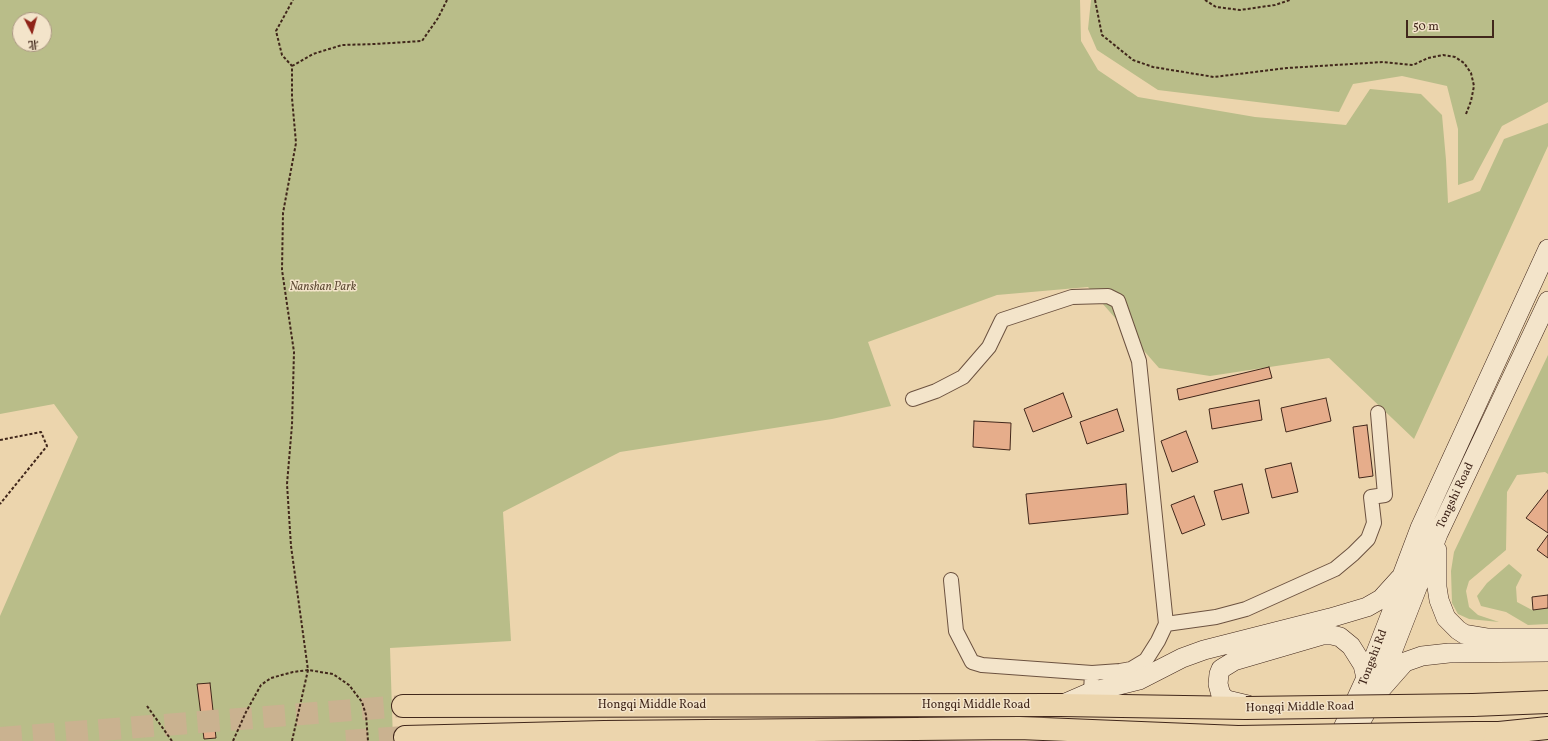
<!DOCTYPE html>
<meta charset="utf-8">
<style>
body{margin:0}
#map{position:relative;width:1548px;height:741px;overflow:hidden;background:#ecd5ad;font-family:Vollkorn,"Noto Serif SC",serif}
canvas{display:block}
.north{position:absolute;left:12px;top:12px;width:40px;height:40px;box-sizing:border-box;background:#f3e4ca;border:1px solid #ac9884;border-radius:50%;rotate:174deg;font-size:11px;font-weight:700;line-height:16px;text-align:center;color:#41271b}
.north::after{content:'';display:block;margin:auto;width:14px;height:18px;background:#8f2418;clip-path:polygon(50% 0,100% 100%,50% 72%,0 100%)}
.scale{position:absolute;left:1406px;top:20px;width:88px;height:18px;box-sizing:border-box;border:2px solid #41271b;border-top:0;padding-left:5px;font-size:12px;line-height:14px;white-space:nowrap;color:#41271b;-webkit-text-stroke:3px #f3e4ca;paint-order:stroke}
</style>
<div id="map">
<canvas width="1548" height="741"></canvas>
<div class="north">北</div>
<div class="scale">50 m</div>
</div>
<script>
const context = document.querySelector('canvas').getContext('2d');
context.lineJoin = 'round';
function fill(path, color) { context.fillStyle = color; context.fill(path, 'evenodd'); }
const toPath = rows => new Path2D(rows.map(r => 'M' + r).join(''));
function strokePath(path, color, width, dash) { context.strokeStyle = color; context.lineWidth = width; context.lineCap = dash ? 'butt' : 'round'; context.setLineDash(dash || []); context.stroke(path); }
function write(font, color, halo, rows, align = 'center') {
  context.font = font + ' Vollkorn,serif'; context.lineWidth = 3; context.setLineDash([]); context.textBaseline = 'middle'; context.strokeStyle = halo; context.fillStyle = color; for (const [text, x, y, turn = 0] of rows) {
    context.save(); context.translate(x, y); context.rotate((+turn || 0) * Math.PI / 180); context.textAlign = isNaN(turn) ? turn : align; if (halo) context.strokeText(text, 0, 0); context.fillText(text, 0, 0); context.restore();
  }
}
const green = toPath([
 [0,0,1080,0,1081,41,1098,70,1138,97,1255,117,1346,125,1370,89,1421,94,1442,115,1446,160,1448,203,1480,191,1504,139,1548,123,1548,146,1414,439,1329,358,1210,376,1159,368,1088,287,997,295,868,342,891,406,832,419,620,452,503,512,511,641,390,648,393,741,0,741,0,616,78,437,54,404,0,414],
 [20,20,44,20,44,44,20,44],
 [1091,0,1548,0,1548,102,1502,126,1473,180,1458,185,1458,129,1447,86,1402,76,1353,84,1339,112,1158,90,1097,50,1088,29],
 [1548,355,1548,474,1545,472,1517,475,1507,492,1506,550,1469,581,1466,591,1469,607,1478,615,1499,622,1469,619,1458,614,1452,603,1451,571,1454,552],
 [1509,564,1522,575,1516,587,1517,602,1532,610,1548,608,1548,624,1528,625,1506,612,1481,606,1477,596,1487,583]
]);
const building = toPath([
 [1269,367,1272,378,1179,400,1177,389,1269,367],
 [1063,393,1072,417,1033,432,1024,409,1063,393],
 [1326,398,1331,421,1286,432,1281,408,1326,398],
 [1259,400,1262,420,1212,429,1209,409,1259,400],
 [1117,409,1124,431,1087,444,1080,422,1117,409],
 [974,421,1011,423,1010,450,973,447,974,421],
 [1367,425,1373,476,1359,478,1353,427,1367,425],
 [1186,431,1198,462,1172,472,1161,441,1186,431],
 [1291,463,1298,492,1272,498,1265,469,1291,463],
 [1126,484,1128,514,1029,524,1026,494,1126,484],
 [1242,484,1249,513,1222,520,1214,491,1242,484],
 [1548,490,1548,533,1526,518,1548,490],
 [1194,496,1205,525,1182,534,1171,505,1194,496],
 [1548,535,1548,558,1537,550,1548,535],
 [1548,595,1548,608,1533,610,1532,597,1548,595],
 [210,683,216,738,204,739,197,684,210,683]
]);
const primaryTunnel = toPath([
 [0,738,403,706],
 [346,741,405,737]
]);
const path = toPath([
 [1095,0,1102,35,1133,60,1153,67,1214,77,1287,68,1383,62,1413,65,1428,58,1443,55,1455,57,1464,63,1471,73,1474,86,1471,101,1466,114],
 [1205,0,1216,7,1240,10,1275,5,1290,0],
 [292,66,313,54,342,45,375,44,422,41,438,18,447,0],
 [0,440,41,432,47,446,0,504],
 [147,706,172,741],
 [233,741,246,712,261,685,271,678,293,672,308,670,333,674,349,685,362,702,366,715,368,741],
 [292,741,308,670,291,546,287,484,292,425,294,352,282,270,283,213,296,143,292,98,292,66,282,55,276,31,293,0]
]);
const minor = toPath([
 [913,399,936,391,963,377,989,347,1002,320,1072,297,1108,296,1118,301,1139,361,1166,624,1158,641,1146,660,1131,669,1120,671,1092,673,1091,692],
 [951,580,956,631,972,662,982,665,1092,673],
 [1166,624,1216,617,1246,609,1335,569,1353,554,1368,539,1374,523,1371,497,1385,495,1378,413]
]);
const secondary = toPath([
 [1437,550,1437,587,1439,600,1446,618,1458,630,1464,634,1488,638,1548,638],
 [1375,696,1438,534,1548,301],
 [1061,705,1091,692,1139,680,1182,658,1204,650,1330,618,1367,607,1381,599,1400,578],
 [1248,705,1227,700,1221,695,1218,684,1219,674,1221,669,1234,661,1323,635,1332,635,1340,637,1351,646,1363,665,1366,678],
 [1337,741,1366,678,1394,606,1403,573,1420,528,1548,249],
 [1352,741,1355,732,1375,696,1405,662,1422,656,1449,653,1548,652]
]);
const primary = toPath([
 [1473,705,1548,702],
 [403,706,1060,705,1246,708],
 [1475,733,1499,733,1548,728],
 [405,737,604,732,1019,728,1238,737]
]);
const primaryBridge = toPath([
 [1246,708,1473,705],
 [1238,737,1475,733]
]);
const parkNames = [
 ["Nanshan Park",323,288]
];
const streetNames = [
 ["Tongshi Road",1456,496,-65],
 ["Tongshi Rd",1374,658,-69],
 ["Hongqi Middle Road",652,706],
 ["Hongqi Middle Road",976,706],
 ["Hongqi Middle Road",1300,708,-1]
];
fill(green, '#b9bd89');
fill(building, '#e6ad8b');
strokePath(building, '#41271b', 1);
strokePath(primaryTunnel, '#cab290', 22, [22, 11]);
strokePath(minor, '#6c5240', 16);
strokePath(secondary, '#41271b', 20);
strokePath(primary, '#41271b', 24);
strokePath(path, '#41271b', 2, [3, 2]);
strokePath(minor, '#f3e4ca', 14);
strokePath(secondary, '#f3e4ca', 19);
strokePath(primary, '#ecd5ad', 22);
strokePath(primaryBridge, '#41271b', 24, []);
strokePath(primaryBridge, '#ecd5ad', 22);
write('italic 12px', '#5f4c36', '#f3e4ca', parkNames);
write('12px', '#41271b', '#f3e4ca', streetNames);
</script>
